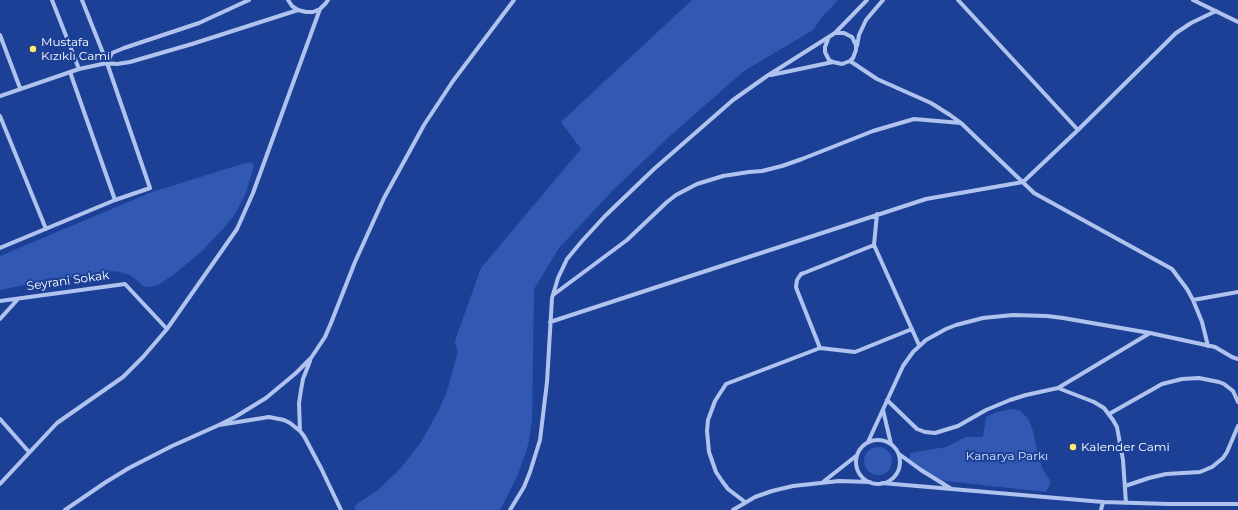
<!DOCTYPE html>
<meta charset="utf-8">
<style>
body{margin:0}
canvas{display:block;background:#1c4095}
</style>
<canvas width="1238" height="510"></canvas>
<script>
const context = document.querySelector('canvas').getContext('2d');
context.lineJoin = 'round';
function fill(path, color) { context.fillStyle = color; context.fill(path, 'evenodd'); }
const toPath = rows => new Path2D(rows.map(r => 'M' + r).join(''));
function strokePath(path, color, width, dash) { context.strokeStyle = color; context.lineWidth = width; context.lineCap = dash ? 'butt' : 'round'; context.setLineDash(dash || []); context.stroke(path); }
function write(font, color, halo, rows, align = 'center') {
  context.font = font + ' Montserrat,sans-serif'; context.lineWidth = 4; context.setLineDash([]); context.textBaseline = 'middle'; context.strokeStyle = halo; context.fillStyle = color; for (const [text, x, y, turn = 0] of rows) {
    context.save(); context.translate(x, y); context.rotate((+turn || 0) * Math.PI / 180); context.textAlign = isNaN(turn) ? turn : align; if (halo) context.strokeText(text, 0, 0); context.fillText(text, 0, 0); context.restore();
  }
}
const green = toPath([
 [692,0,838,0,821,18,813,30,744,71,671,135,614,189,559,248,534,289,532,420,530,435,527,449,517,477,500,510,356,510,354,506,378,490,401,468,421,442,439,410,447,391,458,352,455,343,456,338,481,268,581,149,561,122],
 [249,162,252,163,254,166,245,195,233,217,223,229,201,252,173,275,158,285,150,287,146,287,142,285,130,275,120,272,114,271,103,274,53,279,0,290,0,256,152,192],
 [1011,409,1020,411,1028,418,1033,431,1037,452,1043,470,1051,482,1046,492,937,480,924,475,908,463,911,453,946,447,966,437,983,437,986,417,997,412],
 '864 461a14 14 0 1 1 28 0a14 14 0 1 1-28 0Z'
]);
const street = toPath([
 [52,0,79,69],
 [288,0,292,6,298,10,306,12,313,12,320,9,326,3,328,0],
 [958,0,1078,130],
 [1193,0,1238,22],
 [835,33,867,0],
 [0,35,20,88],
 [857,46,859,35,866,20,883,0],
 [850,61,877,79,931,103,950,115,961,123,1034,193,1172,269,1187,289,1193,300,1202,322,1208,346],
 [107,63,112,53,124,48,199,23,249,0],
 [70,72,115,200],
 [771,75,833,62],
 [0,96,79,69,107,63,117,64,130,62,192,44,298,10],
 [0,116,46,229],
 [877,214,874,245,919,345],
 [874,245,804,273,801,274,797,280,796,287,797,290,820,348,855,352,912,329],
 [0,248,115,200,150,188,107,63,82,0],
 [553,295,627,240,667,202,676,195,697,184,723,176,749,172,762,171,782,166,802,159,873,131,914,119,961,123],
 [1193,300,1238,292],
 [0,301,125,284,167,329],
 [0,319,18,299],
 [550,322,926,199,1023,182,1078,130,1176,33,1191,23,1216,11],
 [1058,388,1094,402,1104,408,1113,420,1117,427,1123,460,1126,503],
 [887,400,917,429,925,432,935,433,958,426,986,410,1010,400,1026,395,1058,388,1150,333],
 [883,410,891,444],
 [1109,414,1162,384,1182,379,1199,378,1219,382,1224,384,1233,391,1238,402],
 [0,419,29,452],
 [219,425,235,417,266,398,296,373,311,358,325,337,331,323,355,262,384,198,424,125,453,81,514,0],
 [300,431,299,403,301,390,303,379,310,361],
 '856 462a22 22 0 1 1 44 0a22 22 0 1 1-44 0Z',
 [868,442,903,366,913,352,926,340,946,329,956,325,983,318,1013,315,1047,316,1063,318,1150,333,1215,347,1232,357,1238,359],
 [899,454,921,470,950,488],
 [823,482,856,456],
 [882,483,1103,502,1169,504,1238,504],
 [0,484,57,423,123,377,143,357,167,329,237,229,253,193,320,9],
 [1125,486,1149,478,1166,474,1200,472,1212,467,1223,458,1227,452,1238,426],
 [745,502,728,489,722,481,716,472,709,452,707,431,708,420,715,401,726,384,820,348],
 [65,510,106,482,129,468,172,446,219,425,269,417,284,420,290,423,300,431,304,436,321,468,341,510],
 [510,510,524,487,530,472,540,440,547,382,552,298,558,278,567,259,582,241,605,216,654,169,733,100,767,76,835,33,844,33,852,37,856,45,856,50,853,58,850,61,842,64,833,62,829,60,825,52,825,47,828,39],
 [733,510,755,497,772,491,793,486,839,481,870,482],
 [1101,510,1103,502]
]);
const markers = [
 [33,49,4,"#ffe96e"],
 [1073,447,4,"#ffe96e"]
];
const poiNames = [
 ["Mustafa",41,42],
 ["Kızıklı Cami",41,56],
 ["Kalender Cami",1081,447]
];
const streetNames = [
 ["Seyrani Sokak",68,281,-8]
];
const parkNames = [
 ["Kanarya Parkı",1007,456]
];
fill(green, '#3159b3');
strokePath(street, '#b0c3ef', 4);
for (const [x, y, r, color] of markers) { const dot = new Path2D(); dot.arc(x, y, r, 0, 2 * Math.PI); context.fillStyle = color; context.fill(dot); strokePath(dot, '#1c4095', 1.5); }
write('12px', '#fff', '#1c4095', poiNames, 'left');
write('12px', '#fff', '#1c4095', streetNames);
write('12px', '#d6e2fb', '#1c4095', parkNames);
</script>
